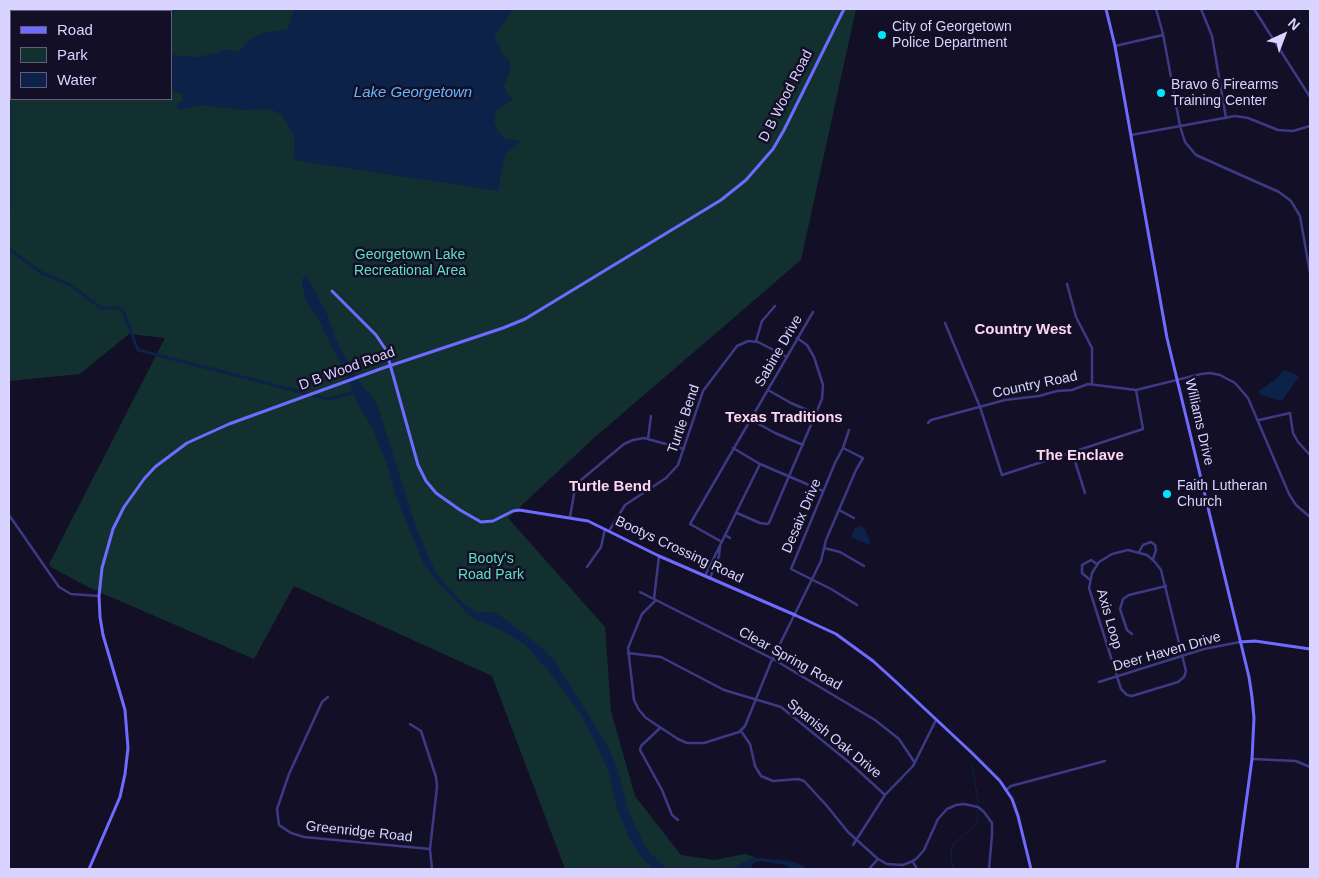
<!DOCTYPE html>
<style>
body{margin:0}
#map{position:relative;width:1319px;height:878px;overflow:hidden;background:#130f26;font-family:Arial,sans-serif}
canvas{display:block}
.frame{position:absolute;inset:0;border:10px solid #d9d4ff;pointer-events:none}
.legend{position:absolute;left:10px;top:10px;width:162px;height:90px;box-sizing:border-box;background:#130f26;border:1px solid #625e7d;margin:0;padding:6px 9px;list-style:none;font-size:15px;color:#d9d4ff}
.legend li{display:flex;align-items:center;gap:10px;height:25px}
.legend b{width:25px;border:1px solid #625e7d}
.north{position:absolute;left:1259px;top:10px;width:50px;height:50px;-webkit-text-stroke:4px #130f26;paint-order:stroke;rotate:43deg;font-size:14px;font-weight:700;line-height:20px;text-align:center;color:#d9d4ff}
.north::after{content:'';display:block;margin:auto;width:18px;height:22px;background:#d9d4ff;clip-path:polygon(50% 0,100% 100%,50% 72%,0 100%)}
</style>
<div id="map">
<canvas width="1319" height="878"></canvas>
<div class="frame"></div>
<ul class="legend">
<li><b style="height:6px;background:#6f6bff"></b>Road</li>
<li><b style="height:14px;background:#12302f"></b>Park</li>
<li><b style="height:14px;background:#0c2248"></b>Water</li>
</ul>
<div class="north">N</div>
</div>
<script>
const context = document.querySelector('canvas').getContext('2d');
context.lineJoin = 'round';
function fill(path, color) { context.fillStyle = color; context.fill(path, 'evenodd'); }
const toPath = rows => new Path2D(rows.map(r => 'M' + r).join(''));
function strokePath(path, color, width, dash) { context.strokeStyle = color; context.lineWidth = width; context.lineCap = dash ? 'butt' : 'round'; context.setLineDash(dash || []); context.stroke(path); }
function write(font, color, halo, rows, align = 'center') {
  context.font = font + ' Arial,sans-serif'; context.lineWidth = 5; context.setLineDash([]); context.textBaseline = 'middle'; context.strokeStyle = halo; context.fillStyle = color; for (const [text, x, y, turn = 0] of rows) {
    context.save(); context.translate(x, y); context.rotate((+turn || 0) * Math.PI / 180); context.textAlign = isNaN(turn) ? turn : align; if (halo) context.strokeText(text, 0, 0); context.fillText(text, 0, 0); context.restore();
  }
}
const green = toPath([
 [9,9,856,9,801,260,594,438,508,518,605,627,611,711,635,796,681,855,715,860,745,854,757,858,749,859,733,869,565,869,492,676,294,586,254,659,90,588,51,567,49,564,165,338,129,334,80,374,9,381],
 [11,11,171,11,171,99,11,99]
]);
const water = toPath([
 [294,9,513,9,494,38,500,45,501,54,509,59,510,70,504,87,509,96,514,99,497,109,494,122,498,132,506,139,521,141,506,153,500,178,499,191,293,160,295,145,294,136,282,115,270,109,242,110,200,105,180,110,175,106,183,100,182,94,171,90,171,54,179,56,198,57,219,52,224,49,238,52,251,39,263,33,288,29],
 [307,276,328,316,335,338,360,383,371,395,378,407,417,530,436,573,463,603,476,612,493,612,505,619,540,646,555,661,607,745,618,769,629,813,643,842,650,853,667,869,653,869,640,855,630,839,617,809,609,773,595,742,580,713,547,669,524,644,501,630,471,617,438,583,423,562,397,500,388,467,373,429,356,401,347,377,320,322,306,301,302,284,302,279],
 [1284,370,1299,376,1298,378,1282,401,1260,395,1259,391,1277,378],
 [860,526,864,528,869,538,870,545,851,537,855,528],
 [757,858,789,861,797,863,809,869,800,869,786,865,760,861,754,863,750,869,733,869,749,859]
]);
const stream = toPath([
 [1295,9,1310,35],
 [953,869,951,858,952,846,960,838,973,829,977,820,978,800,972,765]
]);
const canal = toPath([
 [9,209,9,99,11,97],
 [9,249,42,273,70,285,101,308,118,308,123,311,138,350,328,399,355,392]
]);
const river = toPath([
 [787,863,797,869]
]);
const street = toPath([
 [1156,9,1163,34,1180,126,1185,142,1196,155,1279,192,1291,201,1300,216,1310,273],
 [1201,9,1212,36,1226,118],
 [1254,9,1310,97],
 [1115,46,1163,35],
 [1131,135,1235,116,1248,118,1278,130,1293,131,1310,126],
 [1067,284,1076,317,1092,348,1092,384],
 [945,323,980,407,1002,475,1143,429,1136,390],
 [756,341,762,321,775,306],
 [768,390,791,403,816,414],
 [750,419,775,433,803,445],
 [1259,420,1290,413,1293,433,1298,442,1310,455],
 [928,423,931,420,1005,400,1039,396,1057,391,1072,390,1088,384,1136,390,1201,374,1210,373,1220,375,1235,383,1248,398,1289,494,1296,505,1310,517],
 [849,430,843,448,835,463,791,569,831,589,857,605],
 [648,439,651,416],
 [733,448,760,464,823,491],
 [1072,452,1085,493],
 [839,510,854,518],
 [737,513,760,523,767,524,769,523,822,399,823,385,814,357,807,345,797,338],
 [9,515,59,587,71,594,99,596],
 [570,517,574,494,581,480,624,444,633,440,644,438,684,449],
 [609,531,625,505,666,478,678,465,703,391,737,346,748,341,758,342,787,357],
 [725,535,730,538],
 [722,542,690,524,813,312],
 [824,548,840,552,864,566],
 [1128,550,1147,555,1155,562,1161,570,1186,671,1184,677,1178,682,1132,696,1127,695,1121,689,1089,588,1092,573,1099,562,1112,554,1128,550],
 [1139,552,1143,545,1151,542,1155,545,1156,550,1153,559],
 [587,567,601,547,605,529],
 [705,576,760,464],
 [710,578,719,556,720,546],
 [1089,579,1082,573,1082,565,1091,560,1097,564],
 [640,592,773,659,875,720,899,739,915,763],
 [654,599,659,556],
 [656,600,642,614,628,648,634,700,639,710,646,718,678,739,687,743,704,743,739,732,745,726,771,662,821,561,826,540,856,470,863,458,843,448],
 [1132,634,1127,630,1120,609,1123,599,1129,595,1166,586],
 [628,653,661,657,724,690,781,707,850,763,885,795],
 [1099,682,1204,649,1240,642],
 [328,697,322,702,289,774,277,809,279,825,291,833,304,837,430,849],
 [410,724,421,731,436,777,437,787,430,849,432,869],
 [660,728,641,746,640,750,662,790,672,815,678,820],
 [741,731,750,744,755,766,761,776,773,781,798,779,804,781,827,806,848,832,878,859,887,864,903,865,913,861,917,858,924,850,938,819,947,809,956,805,964,804,978,807,984,812,992,823,992,835,989,869],
 [1252,759,1296,761,1310,767],
 [1006,790,1011,786,1105,761],
 [853,845,885,795,913,766,936,720],
 [913,862,917,869],
 [869,869,878,859]
]);
const secondary = toPath([
 [1106,9,1115,46,1167,338,1249,677,1252,697,1254,718,1252,759,1237,869],
 [332,291,376,335,386,350,418,465,426,481,436,493,460,510,481,522,493,521,513,511,519,510,588,521,659,556,795,615,836,634,873,661,894,680,972,753,1000,781,1012,799,1018,816,1031,869],
 [1240,642,1255,641,1310,649],
 [89,869,120,797,125,774,128,748,125,710,103,635,100,617,99,596,102,568,113,529,124,507,144,479,155,467,187,443,229,424,383,368,503,328,525,319,721,200,746,180,773,149,784,130,844,9]
]);
const markers = [
 [882,35,5,"#00e5ff"],
 [1161,93,5,"#00e5ff"],
 [1167,494,5,"#00e5ff"]
];
const poiNames = [
 ["City of Georgetown",892,27],
 ["Police Department",892,43],
 ["Bravo 6 Firearms",1171,85],
 ["Training Center",1171,101],
 ["Faith Lutheran",1177,486],
 ["Church",1177,502]
];
const streetNames = [
 ["D B Wood Road",786,96,-63],
 ["Sabine Drive",779,351,-60],
 ["D B Wood Road",347,369,-20],
 ["Country Road",1035,385,-12],
 ["Turtle Bend",684,419,-71],
 ["Williams Drive",1199,422,77],
 ["Desaix Drive",802,516,-67],
 ["Bootys Crossing Road",679,550,25],
 ["Axis Loop",1109,619,74],
 ["Deer Haven Drive",1167,652,-16],
 ["Clear Spring Road",790,659,29],
 ["Spanish Oak Drive",834,739,39],
 ["Greenridge Road",359,832,6]
];
const parkNames = [
 ["Georgetown Lake",410,255],
 ["Recreational Area",410,271],
 ["Booty's",491,559],
 ["Road Park",491,575]
];
const waterNames = [
 ["Lake Georgetown",413,93]
];
const neighbourhoodNames = [
 ["Country West",1023,330],
 ["Texas Traditions",784,418],
 ["The Enclave",1080,456],
 ["Turtle Bend",610,487]
];
fill(green, '#12302f');
fill(water, '#0c2248');
strokePath(stream, '#0c2248', 1);
strokePath(canal, '#0c2248', 3);
strokePath(river, '#0c2248', 5);
strokePath(street, '#3d3a85', 2.5);
strokePath(secondary, '#6f6bff', 3);
for (const [x, y, r, color] of markers) { const dot = new Path2D(); dot.arc(x, y, r, 0, 2 * Math.PI); context.fillStyle = color; context.fill(dot); strokePath(dot, '#130f26', 2); }
write('14px', '#d9d4ff', '#130f26', poiNames, 'left');
write('14px', '#d9d4ff', '#130f26', streetNames);
write('14px', '#5fe0c0', '#130f26', parkNames);
write('italic 15px', '#62b6ff', '#130f26', waterNames);
write('bold 15px', '#ffd6f0', '#130f26', neighbourhoodNames);
</script>
